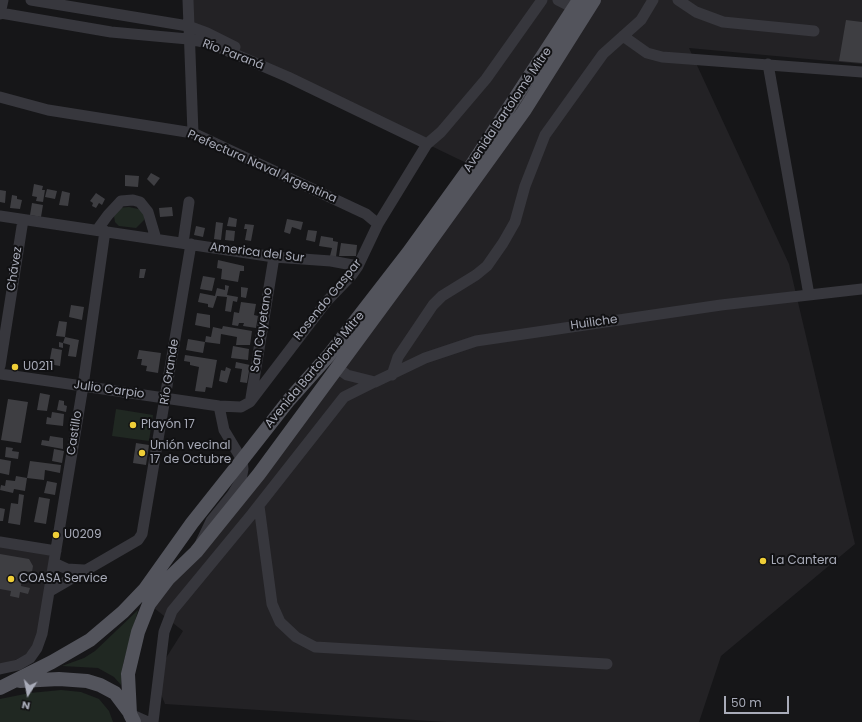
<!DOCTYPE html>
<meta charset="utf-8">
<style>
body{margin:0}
#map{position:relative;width:862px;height:722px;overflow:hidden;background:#161618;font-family:Poppins,sans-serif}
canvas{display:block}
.north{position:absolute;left:8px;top:674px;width:40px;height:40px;-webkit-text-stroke:3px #111113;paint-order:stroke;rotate:191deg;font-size:11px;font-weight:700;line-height:16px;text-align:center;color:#a8abb8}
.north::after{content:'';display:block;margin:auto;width:14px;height:18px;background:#a8abb8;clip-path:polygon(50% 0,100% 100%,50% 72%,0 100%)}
.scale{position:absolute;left:724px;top:696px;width:65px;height:18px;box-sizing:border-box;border:2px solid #a8abb8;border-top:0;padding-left:5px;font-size:12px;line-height:14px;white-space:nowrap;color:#a8abb8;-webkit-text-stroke:3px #111113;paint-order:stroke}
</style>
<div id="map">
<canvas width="862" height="722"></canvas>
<div class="north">N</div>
<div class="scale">50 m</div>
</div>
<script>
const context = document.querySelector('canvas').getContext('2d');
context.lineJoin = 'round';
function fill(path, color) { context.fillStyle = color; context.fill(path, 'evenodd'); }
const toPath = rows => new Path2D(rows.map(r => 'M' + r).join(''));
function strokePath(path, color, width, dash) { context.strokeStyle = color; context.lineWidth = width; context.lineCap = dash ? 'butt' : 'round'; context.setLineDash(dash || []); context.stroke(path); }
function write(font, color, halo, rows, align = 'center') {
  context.font = font + ' Poppins,sans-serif'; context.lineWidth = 4; context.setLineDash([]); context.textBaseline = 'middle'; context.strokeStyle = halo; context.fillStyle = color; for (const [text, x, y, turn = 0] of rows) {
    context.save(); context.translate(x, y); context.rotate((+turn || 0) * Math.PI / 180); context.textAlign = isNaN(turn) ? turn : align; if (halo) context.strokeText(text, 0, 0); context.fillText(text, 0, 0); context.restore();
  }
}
const built = toPath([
 [188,0,862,0,862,64,689,48,789,264,855,544,721,656,699,722,446,722,165,704,154,677,183,631,149,604,196,552,481,170,288,77,188,39],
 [0,542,56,551,37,648,0,669]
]);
const green = toPath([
 [129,207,143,210,145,214,144,220,136,228,119,226,115,222,114,216,118,208],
 [116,409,153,415,149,441,112,436],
 [138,610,123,664,121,685,114,677,98,668,62,666,84,658,95,651],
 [61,690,81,692,99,699,109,711,113,722,0,722,0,699,30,693]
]);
const building = toPath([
 [846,20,862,22,862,63,839,61],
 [151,173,160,178,154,186,147,179],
 [125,175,139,176,138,187,125,186],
 [34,184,43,186,42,190,45,190,43,202,36,201,37,197,32,196],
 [47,189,57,191,55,199,45,197],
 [0,190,6,191,5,203,0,202],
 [62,191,70,193,68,206,59,205],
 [96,193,105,199,102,205,99,203,96,208,92,206,93,203,90,201],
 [12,195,17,196,17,199,22,200,20,209,10,208],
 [32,203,43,205,41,217,30,215],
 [172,207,173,216,160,217,159,208],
 [229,217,237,219,236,227,227,226],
 [287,219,303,222,301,230,292,227,290,234,284,232],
 [216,222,223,223,221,240,214,239],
 [245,224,254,225,251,241,245,240,247,229,244,229],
 [196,226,205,228,203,237,194,235],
 [226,230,235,231,234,241,225,240],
 [308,230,317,231,315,242,306,240],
 [321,236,333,238,333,241,338,242,336,257,330,256,332,248,319,246],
 [341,243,357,245,356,256,339,256],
 [218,260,244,266,244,271,240,271,238,282,221,279,222,269,217,268],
 [140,269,146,269,144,278,139,278],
 [203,276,215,278,212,291,200,289],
 [225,285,229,286,227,295,238,297,237,302,233,301,231,312,225,311,227,297,217,296,213,308,208,307,208,304,198,302,200,293,215,296,217,288,225,290],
 [241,287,248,288,246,298,241,297],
 [241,302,256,304,254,315,258,316,256,328,243,326,244,323,239,323,238,326,232,325,234,312,239,313],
 [71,305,84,307,82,320,69,317],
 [197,313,210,315,210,328,195,325],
 [59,321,67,322,65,337,56,336],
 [223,326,252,331,250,345,236,345,237,337,221,334,220,344,205,342,206,336,211,337,213,327,222,329],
 [65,337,79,340,76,357,68,356,70,345,63,343,63,348,59,347,59,342,63,343],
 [188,339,205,342,203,353,186,350],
 [233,346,249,349,248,360,231,358],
 [52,348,62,350,60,366,49,364],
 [139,350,161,353,158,373,146,371,147,366,141,365,142,359,137,359],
 [185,355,217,360,212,388,206,387,205,392,195,391,199,367,190,365,190,362,184,361],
 [236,362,250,365,247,383,240,382,242,369,235,368],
 [226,367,231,369,227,383,219,381,221,370,225,371],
 [40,393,50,395,47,411,37,410],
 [8,399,28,402,21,443,1,440],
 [59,400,64,401,64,405,67,406,66,412,57,410],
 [52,412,64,414,63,426,46,424,47,417,51,418],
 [50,436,63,438,63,449,41,445,42,440,49,441],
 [136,443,149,445,146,465,133,463],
 [6,447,13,448,12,451,19,452,18,459,5,457],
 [54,449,64,451,62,463,52,461],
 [0,459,11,461,9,475,0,473],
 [30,461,61,465,60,473,45,470,44,480,27,478],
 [16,476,27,478,25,491,14,489,13,493,0,490,1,485,5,486,6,480,15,481],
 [47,481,57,483,55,495,44,493],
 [19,494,24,495,20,525,8,523,11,503,18,504],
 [39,497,50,499,46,524,34,522],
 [0,508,5,509,3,521,0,521],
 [0,554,29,559,33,566,32,572,23,571,21,586,30,588,28,594,20,592,19,598,10,596,11,591,0,589]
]);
const minor = toPath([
 [31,0,188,26,207,33,235,47],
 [188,0,193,133],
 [558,0,574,8],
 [678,0,696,12,723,22,814,31],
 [0,13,111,32,188,39,209,43,288,77,427,144],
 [0,14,3,0],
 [623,36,647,53,662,57,862,72],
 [768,64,809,295],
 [0,97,48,110,193,133,366,214,378,224],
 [0,216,274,257,331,261,358,266],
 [97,230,108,215,121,201,133,200,140,202,148,212,156,239],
 [183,243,189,202],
 [0,366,23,220],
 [336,367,347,375,375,382,425,358,476,341,721,305,862,289],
 [0,374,219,406,241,407,250,402,327,301,351,276,358,266,378,224,427,144,441,132,486,79,542,0],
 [392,375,398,357,433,305,442,296,476,275,487,266,503,243,515,222,525,186,545,135,603,54,641,20,653,0],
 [251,398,274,257],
 [259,506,272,604,280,622,296,637,315,647,607,664],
 [0,542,56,551],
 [201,542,211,521,232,495,241,480,243,469,242,460,224,430,219,406],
 [54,563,67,569,84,570],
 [50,591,138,540,142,534,191,244],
 [0,669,18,665,30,658,37,648,42,634,83,386,105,231],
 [130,714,148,722],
 [153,722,164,632,172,611,252,514,344,397,374,382]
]);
const major = toPath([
 [20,681,59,679,87,681,100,685,115,693,130,713],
 [0,688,52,662,90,640,123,612,145,589,192,523,242,460,289,400,329,355,408,253,473,163,579,0],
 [134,722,130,714,128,674,138,632,149,604,168,579,196,552,259,474,415,262,524,111,594,0]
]);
const markers = [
 [15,367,4,"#efce37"],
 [133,425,4,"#efce37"],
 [142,453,4,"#efce37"],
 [56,535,4,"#efce37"],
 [763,561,4,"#efce37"],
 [11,579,4,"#efce37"]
];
const streetNames = [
 ["Río Paraná",233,55,21],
 ["Avenida Bartolomé Mitre",508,110,-56],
 ["Prefectura Naval Argentina",262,167,24],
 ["America del Sur",257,253,7],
 ["Chávez",15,269,-81],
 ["Rosendo Gaspar",328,300,-51],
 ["Huiliche",594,323,-8],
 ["San Cayetano",262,330,-81],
 ["Avenida Bartolomé Mitre",315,370,-50],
 ["Río Grande",170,372,-81],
 ["Julio Carpio",109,390,8],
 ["Castillo",75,433,-81]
];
const poiNames = [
 ["U0211",23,367],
 ["Playón 17",141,425],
 ["Unión vecinal",150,446],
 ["17 de Octubre",150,460],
 ["U0209",64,535],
 ["La Cantera",771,561],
 ["COASA Service",19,579]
];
fill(built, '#232225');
fill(green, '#202822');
fill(building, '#3e3e42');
strokePath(minor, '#37373d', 11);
strokePath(major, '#53545c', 14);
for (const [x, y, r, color] of markers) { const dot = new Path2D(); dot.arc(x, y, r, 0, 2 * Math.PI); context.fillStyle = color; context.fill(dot); strokePath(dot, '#111113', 1.5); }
write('12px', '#a8abb8', '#111113', streetNames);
write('12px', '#a8abb8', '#111113', poiNames, 'left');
</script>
